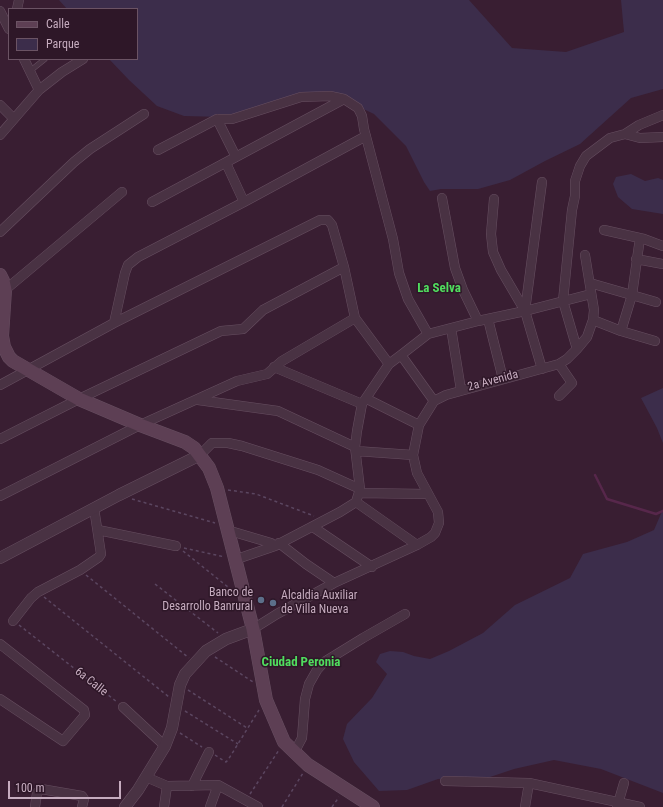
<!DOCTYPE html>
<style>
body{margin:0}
#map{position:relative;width:663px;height:807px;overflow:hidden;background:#391e32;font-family:"Roboto Condensed",sans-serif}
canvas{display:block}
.legend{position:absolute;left:8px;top:8px;width:130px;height:52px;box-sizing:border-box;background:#2e1728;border:1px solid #6b5364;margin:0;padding:5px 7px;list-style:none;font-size:12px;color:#c6acbf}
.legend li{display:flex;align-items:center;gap:8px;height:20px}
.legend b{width:20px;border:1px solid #6b5364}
.scale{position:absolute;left:8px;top:781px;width:113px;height:18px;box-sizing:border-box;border:2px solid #c6acbf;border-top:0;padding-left:5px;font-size:12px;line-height:14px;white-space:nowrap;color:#c6acbf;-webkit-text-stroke:3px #2e1728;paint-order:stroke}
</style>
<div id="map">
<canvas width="663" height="807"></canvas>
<ul class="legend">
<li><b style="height:5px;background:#5d3f54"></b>Calle</li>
<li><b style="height:11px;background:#3c2d4b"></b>Parque</li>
</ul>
<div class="scale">100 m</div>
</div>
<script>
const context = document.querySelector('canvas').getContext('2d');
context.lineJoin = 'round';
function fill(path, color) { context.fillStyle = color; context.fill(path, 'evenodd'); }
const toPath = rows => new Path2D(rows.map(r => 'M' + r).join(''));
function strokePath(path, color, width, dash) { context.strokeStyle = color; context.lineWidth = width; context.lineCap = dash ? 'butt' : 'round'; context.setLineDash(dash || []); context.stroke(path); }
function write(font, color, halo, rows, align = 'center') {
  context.font = font + ' "Roboto Condensed",sans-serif'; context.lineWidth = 3; context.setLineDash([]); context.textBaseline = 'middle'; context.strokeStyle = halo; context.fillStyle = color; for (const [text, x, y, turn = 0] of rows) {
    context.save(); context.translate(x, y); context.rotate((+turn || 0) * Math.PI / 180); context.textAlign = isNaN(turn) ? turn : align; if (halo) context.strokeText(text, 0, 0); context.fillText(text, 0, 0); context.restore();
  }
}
const green = toPath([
 [59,0,469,0,512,48,566,52,624,32,621,0,663,0,663,89,631,98,580,144,545,161,510,180,478,189,441,189,430,191,424,182,406,146,374,114,340,98,298,98,223,117,184,116,157,106,129,80,109,59,137,59,137,9,67,9],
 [631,174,645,181,658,178,663,180,663,214,632,209,618,197,613,184,616,177],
 [663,388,663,443,657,428,641,398],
 [663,509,663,793,601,769,554,760,514,769,487,778,438,779,407,790,379,791,354,762,343,739,347,724,372,698,387,674,376,662,380,654,390,651,403,652,414,656,430,659,449,651,483,633,515,605,570,578,583,554,627,542,654,530]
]);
const stream = toPath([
 [595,475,607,499,656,514,663,511]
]);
const path = toPath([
 [228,490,256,494,314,516],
 [132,499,215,523],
 [184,548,225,557],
 [183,551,233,591],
 [86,575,189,658],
 [155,584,218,633],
 [44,597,169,697],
 [19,625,117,702],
 [215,657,253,682],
 [188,690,247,728],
 [185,711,238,744],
 [180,733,202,747],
 [215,755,224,761,226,762,228,760,259,710],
 [250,794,279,750],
 [282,807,303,773],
 [332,807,339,797]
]);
const service = toPath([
 [30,71,45,59]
]);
const minor = toPath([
 [17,9,19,0],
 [0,11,9,29],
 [24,59,39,90],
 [0,105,14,119],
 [217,119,236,157],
 [625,134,640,138,663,137],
 [0,135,39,90,62,72,83,59],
 [158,150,217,119,232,119,301,97,330,96,344,99,358,108,362,116,364,129,393,239,399,273,408,299,428,334],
 [226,163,244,202],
 [442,198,455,268,463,290,478,321],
 [494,199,491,234,493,252,501,270,525,311,542,369],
 [152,202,344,99],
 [604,230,644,239,663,246],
 [0,232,74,162,90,149,144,114],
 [636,259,663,264],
 [590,283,656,302],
 [5,290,122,192],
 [525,311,542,182],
 [488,319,503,379],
 [593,320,621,331,655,341],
 [114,323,125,273,128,265,138,257,244,202,366,136],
 [451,328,461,390],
 [621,331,632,295,640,238],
 [577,349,563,301,572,210,575,196,575,181,580,166,586,156,610,138,625,134,639,125,663,115],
 [401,355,434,401],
 [274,367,362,404],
 [0,385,114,323,320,220,328,220,332,225,344,267,355,318,389,364],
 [559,396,572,383,559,364],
 [367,399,419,425],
 [198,400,278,411,355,447],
 [0,439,79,399,221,331,243,329,263,310,344,267],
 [356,451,413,455],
 [200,455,212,443,228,443,242,446,318,470,360,489],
 [359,493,428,494],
 [0,496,140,425,237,381,267,374,282,361,355,318],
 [356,502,417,545],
 [313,527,372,567],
 [98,530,176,546],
 [227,530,271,543,275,546],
 [279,543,306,564,334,583],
 [234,560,275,546,340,512,356,502,360,489,355,447,357,431,362,404,389,364,401,355,428,334,478,321,525,311,591,294],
 [13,621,31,598,38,592,80,570,99,557,101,554,94,508],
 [253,629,277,614,334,583,417,545,431,537,435,533,439,523,438,512,417,473,413,455,419,425,434,401,446,395,559,364,567,359,577,349,587,337,593,320,594,310,585,255],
 [0,644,84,710,85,715,63,741,0,699],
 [123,707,165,746],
 [294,753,302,738,305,699,309,684,317,670,324,662,363,638,405,614],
 [146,777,167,786,218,785,258,807],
 [445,781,529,783,640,807],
 [192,786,209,752],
 [35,807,37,793,41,789,82,796,84,799,82,807],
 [164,807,167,786],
 [210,807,218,785],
 [525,807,529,783],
 [617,807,624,783]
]);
const tertiary = toPath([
 [0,558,119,495,200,455],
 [125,807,138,790,165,746,172,728,180,685,185,674,206,651,226,639,253,629]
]);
const secondary = toPath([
 [0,275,3,281,5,290,2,336,4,347,9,357,13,361,79,399,140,425,185,442,194,448,209,468,217,488,253,629,266,700,284,742,308,765,373,807]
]);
const markers = [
 [261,600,4,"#5c6f8a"],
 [273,603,4,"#5c6f8a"]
];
const streetNames = [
 ["2a Avenida",493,381,-15],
 ["6a Calle",91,682,38]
];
const poiNames = [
 ["Banco de",253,593],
 ["Desarrollo Banrural",253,607],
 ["Alcaldia Auxiliar",281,596,"left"],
 ["de Villa Nueva",281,610,"left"]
];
const neighbourhoodNames = [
 ["La Selva",439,289],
 ["Ciudad Peronia",301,663]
];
fill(green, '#3c2d4b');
strokePath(stream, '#57274b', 2.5);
strokePath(service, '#674f61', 5.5);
strokePath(minor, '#674f61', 10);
strokePath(tertiary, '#674f61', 12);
strokePath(secondary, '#674f61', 14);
strokePath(path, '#5b4660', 1.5, [3, 3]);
strokePath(service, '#493243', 4.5);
strokePath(minor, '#493243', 9);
strokePath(tertiary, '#493243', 11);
strokePath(secondary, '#5d3f54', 13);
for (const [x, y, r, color] of markers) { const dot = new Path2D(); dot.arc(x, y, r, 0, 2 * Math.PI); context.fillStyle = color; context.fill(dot); strokePath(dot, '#2e1728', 1.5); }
write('12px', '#c6acbf', '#2e1728', streetNames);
write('12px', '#c6acbf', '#2e1728', poiNames, 'right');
write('bold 13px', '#50dd5e', '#2e1728', neighbourhoodNames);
</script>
